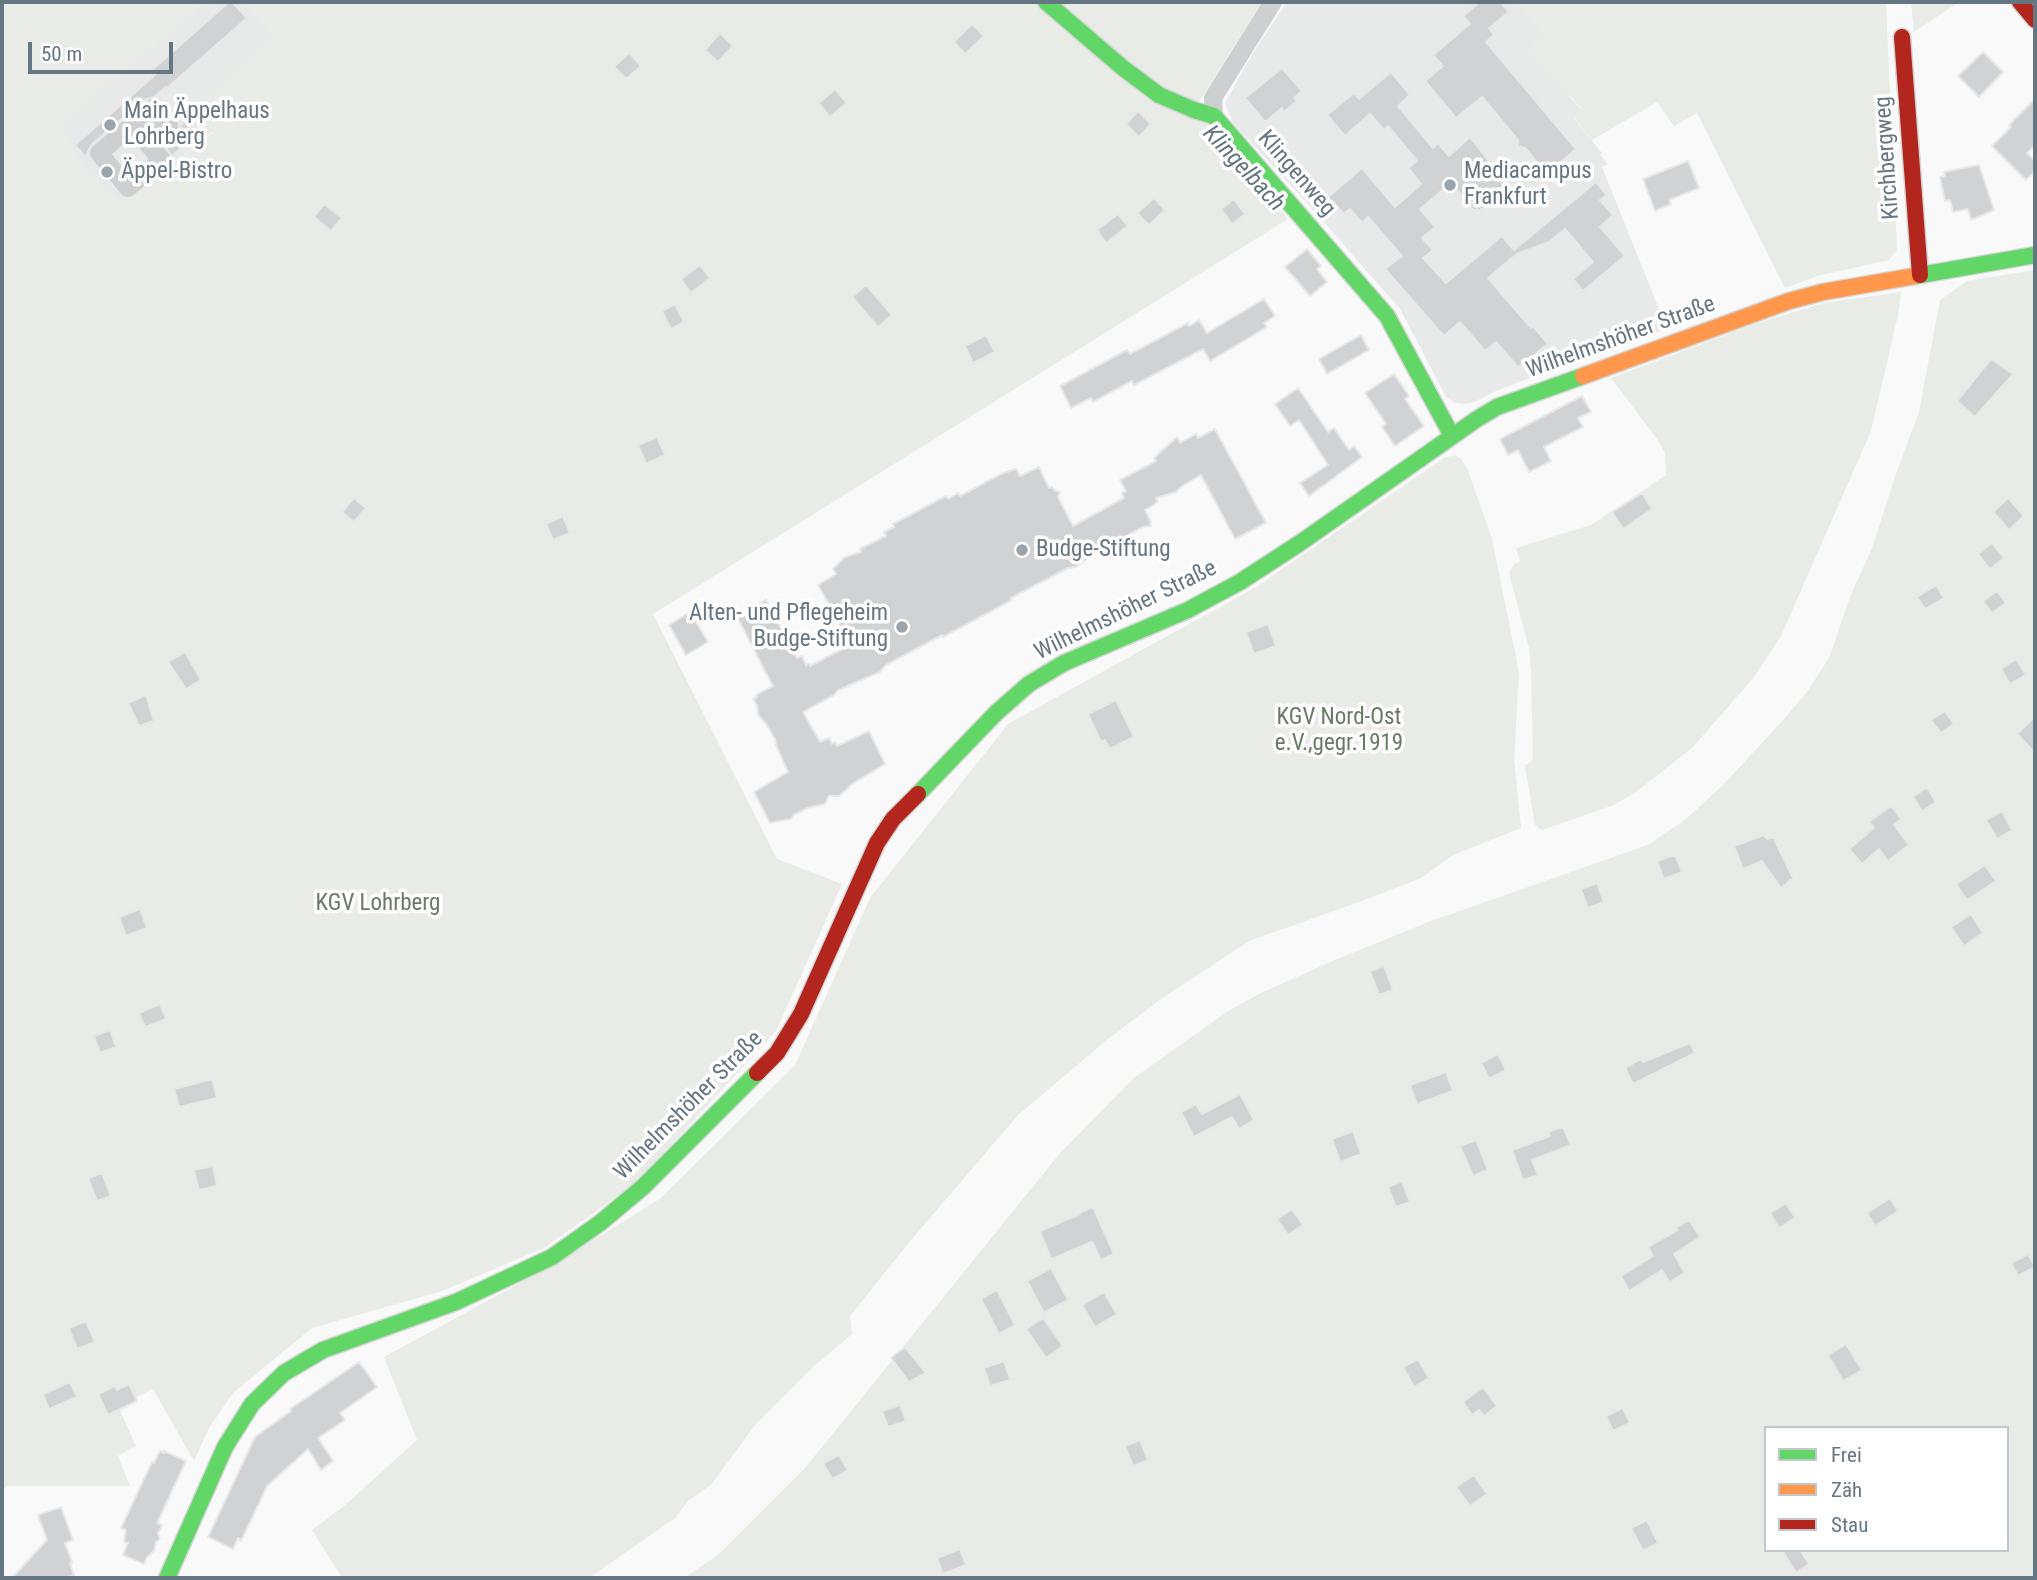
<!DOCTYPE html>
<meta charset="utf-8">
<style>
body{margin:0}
#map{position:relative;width:2037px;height:1580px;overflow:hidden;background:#f9f9f9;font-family:"Roboto Condensed",sans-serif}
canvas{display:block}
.frame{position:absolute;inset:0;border:4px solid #657683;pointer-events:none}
.legend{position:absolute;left:1764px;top:1426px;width:245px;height:126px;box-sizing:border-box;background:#fff;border:2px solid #c1c8cd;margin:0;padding:9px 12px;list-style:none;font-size:21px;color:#657683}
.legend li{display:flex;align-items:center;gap:14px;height:35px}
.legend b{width:35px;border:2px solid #c1c8cd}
.scale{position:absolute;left:28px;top:42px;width:145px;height:32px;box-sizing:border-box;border:4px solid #657683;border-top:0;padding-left:9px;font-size:21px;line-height:24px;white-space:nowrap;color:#657683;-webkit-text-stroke:5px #fff;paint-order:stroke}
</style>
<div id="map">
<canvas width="2037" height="1580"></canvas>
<div class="frame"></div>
<ul class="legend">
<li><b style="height:9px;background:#63d668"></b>Frei</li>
<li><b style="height:9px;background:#ff974d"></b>Zäh</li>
<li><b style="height:9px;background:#b3261e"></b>Stau</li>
</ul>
<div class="scale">50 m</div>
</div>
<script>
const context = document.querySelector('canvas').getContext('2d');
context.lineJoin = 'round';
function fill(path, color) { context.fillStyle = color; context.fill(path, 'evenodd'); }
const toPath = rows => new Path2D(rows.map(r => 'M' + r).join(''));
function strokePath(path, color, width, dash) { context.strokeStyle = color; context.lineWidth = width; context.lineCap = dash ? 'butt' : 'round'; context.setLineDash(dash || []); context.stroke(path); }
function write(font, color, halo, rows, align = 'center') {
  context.font = font + ' "Roboto Condensed",sans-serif'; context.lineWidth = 7; context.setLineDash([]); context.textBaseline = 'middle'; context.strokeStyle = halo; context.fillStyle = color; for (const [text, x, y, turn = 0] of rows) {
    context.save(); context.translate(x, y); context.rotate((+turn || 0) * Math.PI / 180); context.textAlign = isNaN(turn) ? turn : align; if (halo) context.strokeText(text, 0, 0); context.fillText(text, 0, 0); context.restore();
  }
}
const built = toPath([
 [204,2,245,2,276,37,194,109,214,131,121,205,79,164,61,122],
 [1287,2,1519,2,1547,35,1528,51,1581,109,1573,117,1602,153,1600,155,1608,164,1602,167,1667,329,1574,361,1496,391,1474,402,1466,404,1456,403,1446,397,1400,309,1308,204,1233,123,1225,103,1253,53]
]);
const green = toPath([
 [2,2,204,2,62,122,79,164,121,205,214,132,193,109,276,37,245,2,1262,2,1197,105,1288,219,653,614,777,859,842,884,776,1031,637,1182,544,1248,442,1291,312,1328,233,1393,209,1428,194,1461,153,1389,118,1406,136,1446,118,1456,130,1486,9,1486,2,1489],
 [1519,2,1886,2,1897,250,1889,260,1817,276,1785,288,1697,113,1674,126,1657,102,1592,140,1573,116,1581,108,1570,96,1568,96,1528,51,1547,35],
 [1911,2,1959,2,1914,32],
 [2035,270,2035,1578,684,1578,718,1555,805,1468,1061,1152,1134,1078,1228,1011,1261,993,1335,960,1431,921,1648,845,1686,819,1724,784,1785,718,1807,692,1829,658,1850,597,1872,548,1896,474,1919,412,1940,300,1967,281],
 [1766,1428,2007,1428,2007,1550,1766,1550],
 [1901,292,1898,315,1871,431,1781,636,1754,677,1693,747,1636,792,1614,805,1542,830,1535,825,1525,766,1533,759,1531,672,1529,648,1510,577,1510,570,1515,564,1520,561,1516,548,1591,525,1666,475,1665,453,1657,439,1611,378,1758,323,1824,303],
 [1455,455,1461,459,1468,470,1492,539,1515,652,1519,674,1514,759,1521,828,1453,855,1421,878,1359,902,1249,941,1161,999,1108,1039,1018,1115,906,1246,850,1316,852,1334,815,1365,755,1425,711,1485,689,1500,675,1518,589,1578,342,1578,312,1530,344,1506,417,1440,384,1357,557,1263,661,1198,795,1065,870,898,1008,724,1256,587,1444,458]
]);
const building = toPath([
 [229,2,232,2,247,18,167,88,166,87,154,97,146,99,92,144,85,157,75,145,155,75,151,71,229,2],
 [1480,2,1500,2,1509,12,1489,28,1494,35,1486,42,1576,149,1547,174,1525,148,1518,146,1518,140,1482,97,1456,118,1425,81,1443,66,1433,55,1470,24,1463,16,1480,2],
 [972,24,984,36,965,54,954,42,972,24],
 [720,33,733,46,718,62,705,50,720,33],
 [1983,52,2003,72,1979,97,1958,76,1983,52],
 [629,53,641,66,626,79,614,67,629,53],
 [1282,68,1302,91,1294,98,1297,101,1284,112,1282,108,1265,122,1245,98,1282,68],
 [1391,72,1410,95,1398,106,1433,148,1438,143,1449,156,1470,137,1504,180,1502,182,1506,188,1479,211,1477,209,1474,211,1451,183,1420,209,1435,227,1422,238,1433,250,1423,258,1446,283,1502,236,1514,250,1596,182,1607,195,1600,200,1613,215,1600,227,1625,256,1583,291,1573,279,1593,262,1565,229,1549,242,1517,254,1488,278,1531,328,1533,326,1548,344,1518,367,1496,342,1485,351,1460,322,1444,336,1385,269,1402,256,1368,217,1362,223,1350,209,1344,214,1328,197,1362,168,1395,207,1421,184,1408,168,1417,161,1388,126,1384,130,1370,114,1345,136,1327,115,1354,93,1359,99,1391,72],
 [835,89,847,103,830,117,819,103,835,89],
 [2035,99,2035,145,2027,153,2035,161,2035,171,2026,180,1992,146,2011,127,2009,125,2035,99],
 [1138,111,1151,124,1139,137,1126,124,1138,111],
 [187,119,199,132,172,156,164,145,176,134,180,126,187,119],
 [1688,161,1699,188,1669,200,1671,204,1655,211,1643,179,1688,161],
 [1979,165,1994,210,1971,220,1968,209,1953,212,1950,200,1945,201,1940,177,1945,176,1944,172,1979,165],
 [1154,198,1165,210,1149,225,1137,213,1154,198],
 [1234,199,1245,214,1232,224,1221,209,1234,199],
 [324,204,342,218,331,231,314,217,324,204],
 [1118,214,1128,226,1106,243,1097,230,1118,214],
 [1307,249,1321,266,1317,269,1327,282,1310,296,1285,267,1307,249],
 [700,265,710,278,691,293,681,279,700,265],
 [866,285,892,315,878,327,852,297,866,285],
 [1264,299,1275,316,1264,323,1267,327,1210,361,1203,349,1134,385,1132,381,1093,402,1091,398,1071,408,1060,386,1127,350,1130,354,1188,323,1189,326,1199,320,1207,333,1264,299],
 [675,304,684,322,671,329,662,311,675,304],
 [986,335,995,352,973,363,965,346,986,335],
 [1361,335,1369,350,1327,374,1319,359,1361,335],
 [1991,359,2013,374,1975,417,1957,401,1991,359],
 [1394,374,1409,396,1405,399,1424,426,1395,446,1382,427,1386,424,1365,393,1394,374],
 [1298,388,1328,432,1334,428,1349,450,1354,446,1362,457,1309,496,1300,483,1328,465,1299,420,1290,426,1275,404,1298,388],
 [1582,396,1591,412,1578,418,1583,427,1544,447,1551,461,1529,472,1518,450,1508,455,1500,439,1582,396],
 [1215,429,1266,523,1235,539,1201,475,1182,486,1176,492,1156,498,1158,502,1145,510,1151,522,1150,523,1151,526,1143,527,1130,534,1116,547,1109,545,1102,554,1095,553,1076,567,1068,568,1011,598,1012,600,943,637,942,635,886,665,880,672,838,690,834,695,803,712,820,742,829,738,832,744,835,742,837,746,869,731,885,764,852,784,839,796,829,796,825,804,807,808,794,815,791,819,770,823,754,792,788,772,776,745,775,739,767,725,758,715,757,705,753,699,757,697,756,695,773,686,737,617,740,614,766,600,797,658,802,656,806,665,809,663,810,666,850,645,837,620,834,621,832,618,812,612,830,606,818,585,836,574,833,569,845,557,861,552,860,549,886,536,884,532,894,527,893,524,946,496,948,499,958,493,960,496,1001,474,1016,469,1020,476,1039,467,1049,488,1052,487,1054,490,1060,492,1058,497,1073,526,1124,498,1122,493,1126,491,1120,480,1156,461,1154,458,1177,437,1180,443,1196,434,1198,438,1215,429],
 [657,437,665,455,646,464,638,445,657,437],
 [1642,493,1652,509,1623,529,1612,512,1642,493],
 [354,498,366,508,354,522,342,512,354,498],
 [2008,498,2024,516,2009,530,1993,512,2008,498],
 [563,516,570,533,553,540,546,524,563,516],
 [1992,543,2004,558,1990,569,1978,554,1992,543],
 [1936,585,1944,598,1925,609,1917,597,1936,585],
 [1997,591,2006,603,1992,613,1983,601,1997,591],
 [690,612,708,642,686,655,669,625,690,612],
 [1268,624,1276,646,1254,654,1246,632,1268,624],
 [185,652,201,680,186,689,168,662,185,652],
 [2016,659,2026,675,2010,684,2001,669,2016,659],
 [146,695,154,721,139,726,128,703,146,695],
 [1116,700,1134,737,1110,749,1105,740,1101,742,1088,714,1116,700],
 [1945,711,1954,724,1941,733,1931,720,1945,711],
 [2035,716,2035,753,2017,734,2035,716],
 [1927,787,1936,802,1922,811,1913,797,1927,787],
 [1891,806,1901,819,1894,825,1909,845,1888,861,1879,849,1862,864,1849,849,1874,828,1869,822,1891,806],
 [2002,811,2012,830,1997,839,1986,820,2002,811],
 [1764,835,1767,839,1773,837,1793,878,1781,888,1762,861,1743,869,1734,846,1764,835],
 [1675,855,1682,872,1664,879,1657,861,1675,855],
 [1985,865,1996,881,1967,900,1956,884,1985,865],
 [1597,883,1604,902,1588,908,1581,889,1597,883],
 [140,909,147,928,126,936,119,917,140,909],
 [1971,914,1983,933,1964,946,1951,927,1971,914],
 [1384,966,1393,990,1379,995,1370,971,1384,966],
 [160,1004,166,1019,145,1027,139,1013,160,1004],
 [110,1030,116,1047,100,1053,94,1036,110,1030],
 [1690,1043,1695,1053,1633,1084,1625,1068,1641,1059,1643,1062,1690,1043],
 [1498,1054,1506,1070,1489,1079,1481,1063,1498,1054],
 [1446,1072,1453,1091,1417,1104,1410,1085,1446,1072],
 [212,1079,217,1098,179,1107,174,1089,212,1079],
 [1240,1094,1254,1120,1239,1129,1232,1117,1194,1137,1181,1112,1196,1104,1202,1114,1240,1094],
 [1563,1127,1571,1145,1532,1160,1538,1175,1523,1180,1512,1150,1550,1136,1548,1132,1563,1127],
 [1353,1131,1361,1154,1340,1162,1332,1139,1353,1131],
 [1476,1140,1488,1170,1473,1176,1460,1146,1476,1140],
 [213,1166,217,1186,199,1190,194,1170,213,1166],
 [102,1173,111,1196,97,1201,88,1178,102,1173],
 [1402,1181,1410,1202,1396,1207,1388,1187,1402,1181],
 [1890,1198,1898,1211,1875,1226,1867,1213,1890,1198],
 [1786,1203,1795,1218,1779,1228,1770,1213,1786,1203],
 [1093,1207,1114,1254,1101,1260,1092,1242,1051,1259,1040,1231,1080,1214,1079,1213,1093,1207],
 [1292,1209,1303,1225,1288,1235,1277,1219,1292,1209],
 [1689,1220,1700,1237,1674,1254,1685,1273,1669,1282,1662,1270,1629,1291,1621,1276,1653,1256,1648,1247,1678,1230,1676,1228,1689,1220],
 [2028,1254,2035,1267,2018,1276,2011,1263,2028,1254],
 [1051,1268,1068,1300,1044,1313,1027,1281,1051,1268],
 [997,1290,1015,1325,999,1334,981,1299,997,1290],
 [1104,1292,1117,1314,1095,1327,1082,1305,1104,1292],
 [1043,1318,1063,1346,1046,1358,1026,1329,1043,1318],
 [86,1321,95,1342,77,1349,69,1328,86,1321],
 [1846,1344,1862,1370,1843,1381,1828,1355,1846,1344],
 [905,1347,926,1373,909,1382,891,1358,905,1347],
 [1418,1359,1429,1378,1414,1387,1403,1367,1418,1359],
 [1004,1361,1010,1380,990,1386,984,1368,1004,1361],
 [359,1362,377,1387,340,1413,345,1420,318,1438,333,1461,321,1470,308,1449,267,1486,241,1541,238,1538,233,1549,208,1537,255,1437,291,1411,290,1409,359,1362],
 [70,1382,77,1397,49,1409,43,1394,70,1382],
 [129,1384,137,1401,108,1415,98,1394,115,1386,117,1390,129,1384],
 [1483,1387,1497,1406,1484,1416,1479,1410,1472,1415,1463,1402,1483,1387],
 [900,1405,906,1421,888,1427,882,1411,900,1405],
 [1623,1408,1630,1423,1613,1431,1606,1416,1623,1408],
 [1140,1440,1148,1460,1133,1466,1125,1446,1140,1440],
 [160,1451,164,1453,164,1451,186,1461,157,1523,162,1525,158,1533,160,1539,156,1542,154,1551,147,1557,144,1564,123,1555,128,1543,124,1542,126,1530,121,1528,152,1462,154,1463,160,1451],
 [839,1455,848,1470,832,1479,823,1463,839,1455],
 [1474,1475,1487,1494,1470,1506,1456,1487,1474,1475],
 [61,1507,73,1540,65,1543,72,1562,70,1563,74,1575,65,1578,12,1578,47,1540,38,1515,61,1507],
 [1647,1520,1658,1543,1643,1551,1631,1528,1647,1520],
 [960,1549,966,1565,943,1574,937,1558,960,1549],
 [1782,1550,1800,1550,1809,1564,1796,1573,1782,1550]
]);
const street = toPath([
 [153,108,169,126,147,143,162,160,128,188,99,153,153,108],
 [1214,116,1213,98,1273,2]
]);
const fast = toPath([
 [1046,2,1123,68,1159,95,1194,110,1214,116,1387,316,1452,436],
 [1915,276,2035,255],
 [918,794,996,713,1029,684,1064,663,1188,610,1240,582,1300,543,1477,419,1497,407,1583,376],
 [167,1578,225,1447,252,1404,284,1373,323,1350,456,1302,552,1257,600,1223,643,1187,757,1073]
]);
const slow = toPath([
 [1583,376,1789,301,1823,292,1915,276]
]);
const jam = toPath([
 [2020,2,2035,20],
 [1902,37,1920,275],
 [757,1073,777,1053,801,1014,877,843,893,819,918,794]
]);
const markers = [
 [110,125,7,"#99a4ac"],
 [107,172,7,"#99a4ac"],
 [1450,185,7,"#99a4ac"],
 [1022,550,7,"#99a4ac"],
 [902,627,7,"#99a4ac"]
];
const poiNames = [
 ["Main Äppelhaus",124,112],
 ["Lohrberg",124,138],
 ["Äppel-Bistro",121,172],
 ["Mediacampus",1464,172],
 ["Frankfurt",1464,198],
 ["Budge-Stiftung",1036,550],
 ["Alten- und Pflegeheim",888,614,"right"],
 ["Budge-Stiftung",888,640,"right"]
];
const streetNames = [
 ["Kirchbergweg",1888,158,-94],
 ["Klingenweg",1296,174,49],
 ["Wilhelmshöher Straße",1621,338,-20],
 ["Wilhelmshöher Straße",1126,611,-26],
 ["Wilhelmshöher Straße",689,1106,-45]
];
const parkNames = [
 ["KGV Nord-Ost",1339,718],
 ["e.V.,gegr.1919",1339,744],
 ["KGV Lohrberg",378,904]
];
const waterNames = [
 ["Klingelbach",1243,169,47]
];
fill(built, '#e8e9e9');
fill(green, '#e8ebe6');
fill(building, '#d0d2d3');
strokePath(building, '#e8e8e8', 2);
strokePath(fast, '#d5d6d7', 19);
strokePath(slow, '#d5d6d7', 19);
strokePath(jam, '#d5d6d7', 19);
strokePath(street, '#cecfd0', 18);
strokePath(fast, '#63d668', 16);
strokePath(slow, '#ff974d', 16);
strokePath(jam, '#b3261e', 16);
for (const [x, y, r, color] of markers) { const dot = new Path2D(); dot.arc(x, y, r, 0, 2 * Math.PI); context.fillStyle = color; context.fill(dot); strokePath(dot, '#fff', 2.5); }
write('23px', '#657683', '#fff', poiNames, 'left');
write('23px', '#657683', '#fff', streetNames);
write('23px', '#687a64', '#fff', parkNames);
write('italic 24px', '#60757c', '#fff', waterNames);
</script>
